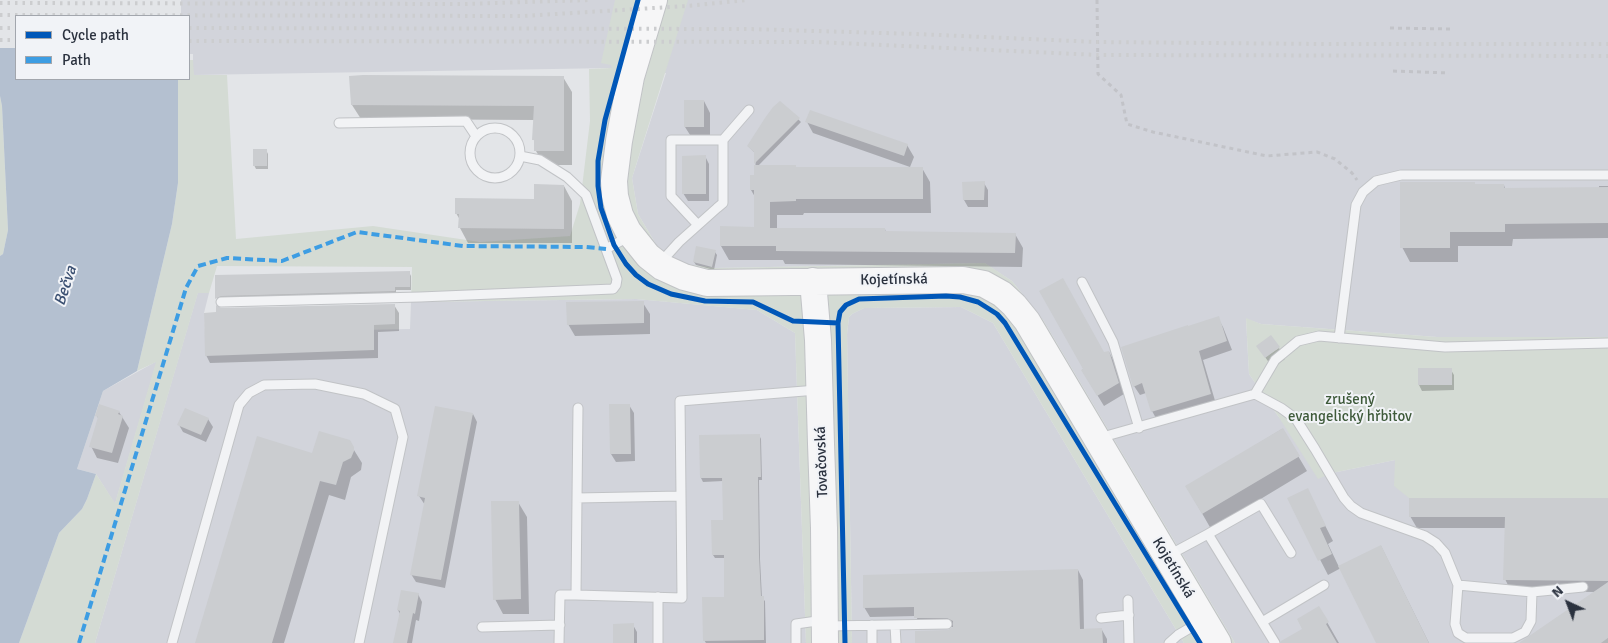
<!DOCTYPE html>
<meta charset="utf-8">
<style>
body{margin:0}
#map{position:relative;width:1608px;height:643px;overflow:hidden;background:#e3e5e8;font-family:Signika,sans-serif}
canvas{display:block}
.legend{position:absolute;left:15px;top:15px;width:175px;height:65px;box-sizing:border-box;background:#f1f3f7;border:1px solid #a2a6ad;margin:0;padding:6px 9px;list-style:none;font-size:15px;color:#2b323f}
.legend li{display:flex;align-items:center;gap:10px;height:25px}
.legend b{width:25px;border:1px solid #a2a6ad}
.north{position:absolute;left:1543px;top:578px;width:50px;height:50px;-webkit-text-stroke:4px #f1f3f7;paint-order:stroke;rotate:317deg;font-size:14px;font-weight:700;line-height:20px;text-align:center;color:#2b323f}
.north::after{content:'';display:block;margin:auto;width:18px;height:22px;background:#2b323f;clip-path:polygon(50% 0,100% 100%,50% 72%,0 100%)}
</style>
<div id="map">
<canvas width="1608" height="643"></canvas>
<ul class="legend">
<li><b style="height:6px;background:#0057b8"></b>Cycle path</li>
<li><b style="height:6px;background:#3d9de3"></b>Path</li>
</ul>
<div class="north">N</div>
</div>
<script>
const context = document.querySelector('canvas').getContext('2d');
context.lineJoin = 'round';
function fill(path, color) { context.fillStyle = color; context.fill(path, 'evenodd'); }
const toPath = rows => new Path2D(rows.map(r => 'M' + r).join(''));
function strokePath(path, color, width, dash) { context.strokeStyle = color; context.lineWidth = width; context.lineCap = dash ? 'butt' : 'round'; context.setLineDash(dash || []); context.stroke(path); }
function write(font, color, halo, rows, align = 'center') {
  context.font = font + ' Signika,sans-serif'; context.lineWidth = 4; context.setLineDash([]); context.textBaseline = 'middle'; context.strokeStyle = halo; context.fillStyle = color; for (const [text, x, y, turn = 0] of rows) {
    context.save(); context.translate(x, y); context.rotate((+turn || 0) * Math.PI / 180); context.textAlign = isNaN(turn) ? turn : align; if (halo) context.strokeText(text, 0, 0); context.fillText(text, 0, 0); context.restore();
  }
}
const built = toPath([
 [0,0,1608,0,1608,337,1437,337,1261,324,1246,319,1249,374,1278,416,1332,473,1395,460,1608,498,1608,638,1601,643,1235,643,1043,320,1012,281,984,263,715,268,678,263,657,246,638,214,632,178,666,73,612,68,193,75,193,54,189,54,189,16,16,16],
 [198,292,209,293,204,313,205,333,410,329,411,302,636,299,757,310,795,333,806,643,95,643],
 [961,307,993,323,1184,643,852,643,847,334,849,317,852,314,864,308],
 [157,361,115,504,96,474,77,469,103,391]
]);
const green = toPath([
 [615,0,688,0,632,178,638,214,657,246,678,263,715,268,985,263,1012,281,1043,320,1235,643,1184,643,993,323,961,307,864,308,852,314,849,317,847,334,852,643,806,643,795,333,757,310,636,299,411,302,412,267,217,266,209,293,198,293,95,643,19,643,59,533,82,509,87,499,96,474,115,503,156,362,137,371,172,224,178,183,178,79,189,79,189,60,193,60,194,75,227,75,236,239,373,226,480,242,570,236,580,204,590,121,589,69,612,68,611,65,601,63],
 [0,96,2,106,8,230,3,254,0,256],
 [1246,318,1261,324,1437,337,1608,337,1608,498,1409,498,1394,486,1395,460,1332,473,1318,479,1278,416,1249,374]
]);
const water = toPath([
 [0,0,16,16,16,79,178,79,178,183,172,224,137,371,103,391,77,469,96,474,87,499,82,509,59,533,19,643,0,643,0,256,3,254,8,230,2,106,0,96]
]);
const pier = toPath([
 [0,0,181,0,181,16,16,16,16,48,0,48]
]);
const shadow = toPath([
 [563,77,572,92,572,165,544,165,536,151,536,143,533,139,534,120,361,119,352,105],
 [704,101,710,113,710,138,692,138,685,127],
 [781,103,801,122,758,166,797,168,922,168,930,182,931,213,804,213,803,215,777,215,777,229,885,229,886,233,1015,234,1023,248,1022,267,785,264,783,260,729,260,721,246,755,228,755,197,751,190,751,176,755,176,756,154,748,146],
 [807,122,907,145,914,157,910,167,813,133],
 [266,150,268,154,268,169,256,169,254,165],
 [705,156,709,164,709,201,688,201,683,193],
 [984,183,988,190,988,207,968,207,964,200],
 [1474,183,1476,186,1504,185,1505,189,1599,188,1599,186,1608,186,1608,238,1513,239,1512,246,1458,246,1458,262,1410,262,1402,247],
 [564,186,572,201,572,243,468,243,460,228,460,220,456,213,535,200],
 [715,252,717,255,714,270,696,265,694,262],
 [409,272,411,276,411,290,396,290,396,294,218,302,217,299,216,277],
 [643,303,650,314,650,334,575,336,568,324],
 [394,305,399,313,399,331,378,332,378,358,210,363,206,355,217,314],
 [1218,318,1223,327,1232,350,1203,360,1216,404,1157,420,1152,411,1146,393,1140,395,1134,386,1188,327],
 [1279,348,1285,359,1273,368,1265,357],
 [1109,352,1115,363,1124,394,1104,406,1082,370,1104,354],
 [1451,370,1454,375,1454,390,1422,391,1419,385],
 [611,405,629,405,634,413,635,461,616,462,611,454],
 [119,412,129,428,118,463,97,458,91,446,99,420,97,416],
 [473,414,477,422,445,588,416,582,411,574,425,505,419,496],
 [208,419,213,427,206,442,183,432,179,425],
 [1282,429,1307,471,1211,529,1187,487],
 [759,435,761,439,762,480,759,480,760,559,762,598,765,601,766,643,706,643,704,640,726,598,725,558,715,558,713,555,725,521,723,481,703,482,701,478,700,436],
 [349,442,362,463,361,470,351,477,345,500,329,495,284,643,196,643,313,454],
 [1307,490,1333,541,1328,544,1339,567,1381,546,1429,643,1377,643,1341,568,1328,575,1289,499],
 [1608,499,1608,643,1521,643,1595,592,1511,591,1505,579,1506,528,1417,528,1410,516],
 [518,502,527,517,529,614,503,614,495,599],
 [1078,570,1083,580,1084,630,1102,630,1107,639,1107,643,916,643,948,631,955,627,921,627,916,616,870,617,864,607],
 [418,594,422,602,419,621,416,620,412,643,395,643,400,614,398,610],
 [1319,608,1339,643,1294,643],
 [633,625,637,632,637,643,614,643]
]);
const building = toPath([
 [363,75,564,76,564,151,534,151,534,140,532,140,534,106,351,105,349,76],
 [684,100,704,100,704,127,684,127],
 [780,101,800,118,754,164,754,152,747,146,765,118,773,107],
 [810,110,908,144,904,156,805,122],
 [253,149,267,149,267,166,253,166],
 [706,155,706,194,682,194,682,156],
 [754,165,796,165,796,167,923,167,923,199,796,199,796,201,770,202,770,228,885,228,885,231,1016,233,1015,253,776,251,776,246,720,246,720,226,754,227,754,190,750,190,750,175,754,175],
 [985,181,984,200,963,200,962,182],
 [1400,182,1475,182,1475,184,1504,184,1504,188,1608,187,1608,223,1505,224,1505,232,1450,232,1450,248,1400,248],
 [534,184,564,185,564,229,458,228,459,214,455,214,455,198,534,199],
 [696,246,716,250,712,267,693,262],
 [410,271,410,287,395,287,395,291,221,296,215,299,215,275],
 [1063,278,1104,352,1109,351,1119,383,1097,396,1081,370,1083,369,1039,291],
 [644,301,644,323,567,325,566,302],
 [395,304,395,324,374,325,374,350,205,356,204,313,216,312,216,305,221,308],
 [1219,316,1227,341,1199,351,1211,394,1151,412,1142,383,1133,387,1121,347,1188,325,1188,326],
 [1271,335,1280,347,1265,358,1256,346],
 [1418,368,1452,368,1452,385,1418,385],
 [99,404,120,411,118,414,123,416,112,453,89,447,98,417,95,416],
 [609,404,630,404,631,454,610,454],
 [435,406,473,413,441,580,410,575,425,498,417,496],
 [185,408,209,418,201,435,177,425],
 [1283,428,1300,456,1202,514,1185,486],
 [319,431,350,440,354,447,354,451,351,458,343,462,336,485,320,481,272,643,195,643,257,436,312,453],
 [760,434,761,477,758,477,759,555,761,596,764,596,764,640,703,641,702,597,724,597,724,555,712,555,711,520,723,520,722,478,700,478,699,435],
 [1308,488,1326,526,1320,528,1332,554,1318,561,1287,498],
 [1409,498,1608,498,1608,581,1503,580,1505,517,1409,517],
 [491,501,519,501,521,599,493,600],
 [1381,545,1429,643,1376,643,1338,566],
 [1078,569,1080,629,1102,628,1103,643,915,643,915,631,948,630,953,627,953,621,947,618,914,618,914,607,863,608,863,575],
 [1608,582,1608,638,1601,643,1519,643],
 [401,590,419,593,415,614,413,613,407,643,393,643,400,611,397,610],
 [1319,606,1329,622,1326,624,1337,643,1281,643,1281,641,1302,629,1297,619],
 [634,623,634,643,613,643,613,624]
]);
const path = toPath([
 [1097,0,1098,74,1121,95,1127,124,1153,132,1267,156,1317,152,1335,159,1352,173,1357,180],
 [1390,28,1451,29],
 [1393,71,1449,73]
]);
const service = toPath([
 [339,123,466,121,476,136],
 '470 153a25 25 0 1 1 50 0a25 25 0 1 1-50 0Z',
 [723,140,749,110],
 [606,249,630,236],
 [660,263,679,242,717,208,723,203,723,140,671,140,671,196,698,225],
 [1082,282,1113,342,1139,428],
 [221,302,420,297,613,289,616,285,617,279,586,195,567,177,540,160,520,156],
 [1339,338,1356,205,1363,192,1376,181,1401,175,1608,175],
 [1255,394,1275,360,1298,341,1319,336,1445,347,1608,343],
 [1099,438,1255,394,1281,408,1296,419,1315,449,1344,498,1351,506,1361,513,1425,536,1436,543,1445,553,1458,585,1532,592,1583,587],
 [681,496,577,498,576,595,682,598,681,496,680,401,817,390],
 [577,498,578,408],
 [1208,534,1261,504,1291,553],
 [1169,555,1208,534,1275,643],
 [1458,585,1455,624,1458,633,1466,638,1513,638,1525,632,1531,621,1532,592],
 [658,597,658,643],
 [1128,600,1129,643],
 [1101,618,1129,615],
 [1262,622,1324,585],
 [872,625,872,643],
 [895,625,896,643],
 [828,626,947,624],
 [482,627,560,625],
 [172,643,239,405,249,393,264,385,315,384,364,394,395,409,403,437,359,643],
 [559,643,560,595,576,595],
 [796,643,796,624,824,620],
 [1169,643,1178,635,1202,621]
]);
const secondary = toPath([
 [654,0,631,77,619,141,614,181,615,196,620,215,628,231,648,256,662,267,684,277,707,283,963,280,984,284,1002,294,1014,305,1027,321,1218,643],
 [813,281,818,340,821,444,824,528,825,643]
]);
const rail = toPath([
 [0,3,465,4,590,0],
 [0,15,523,16,687,6,747,0],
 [0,28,16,28],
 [189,28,748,29,916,34,1097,42,1322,44,1608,44],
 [0,40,16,40],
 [189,41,817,42,1098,55,1608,56]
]);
const quiet = toPath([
 [79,643,186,288,198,266,227,258,282,261,357,232,463,246,586,247,606,249]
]);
const cycleway = toPath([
 [638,0,605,120,598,161,598,186,601,208,614,245,626,264,636,275,648,284,671,294,705,301,753,302,793,321,838,323],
 [845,643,838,323,840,312,846,305,859,299,946,296,960,297,978,302,997,314,1005,323,1200,643]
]);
const streetNames = [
 ["Kojetínská",894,280,-1],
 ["Tovačovská",822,462,-92],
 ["Kojetínská",1173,568,59]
];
const parkNames = [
 ["zrušený",1350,400],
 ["evangelický hřbitov",1350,417]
];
const waterNames = [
 ["Bečva",66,286,-72]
];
fill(built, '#d2d4db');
fill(green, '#d4dbd4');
fill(water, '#b4c0d0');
fill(pier, '#e3e5e8');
fill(shadow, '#0003');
fill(building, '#cbcdd0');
strokePath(service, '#c1c3c6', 11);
strokePath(secondary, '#c1c3c6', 28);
strokePath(path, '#c2c3c8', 3, [4, 4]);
strokePath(service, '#f2f3f5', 9);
strokePath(secondary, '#f6f6f7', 26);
strokePath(rail, '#cccdcf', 4, [2.5, 5]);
strokePath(quiet, '#3d9de3', 4, [8, 4]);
strokePath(cycleway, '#0057b8', 5);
write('15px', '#2b323f', '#f1f3f7', streetNames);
write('15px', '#3e5a3a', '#f1f3f7', parkNames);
write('italic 16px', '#394e70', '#f1f3f7', waterNames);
</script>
